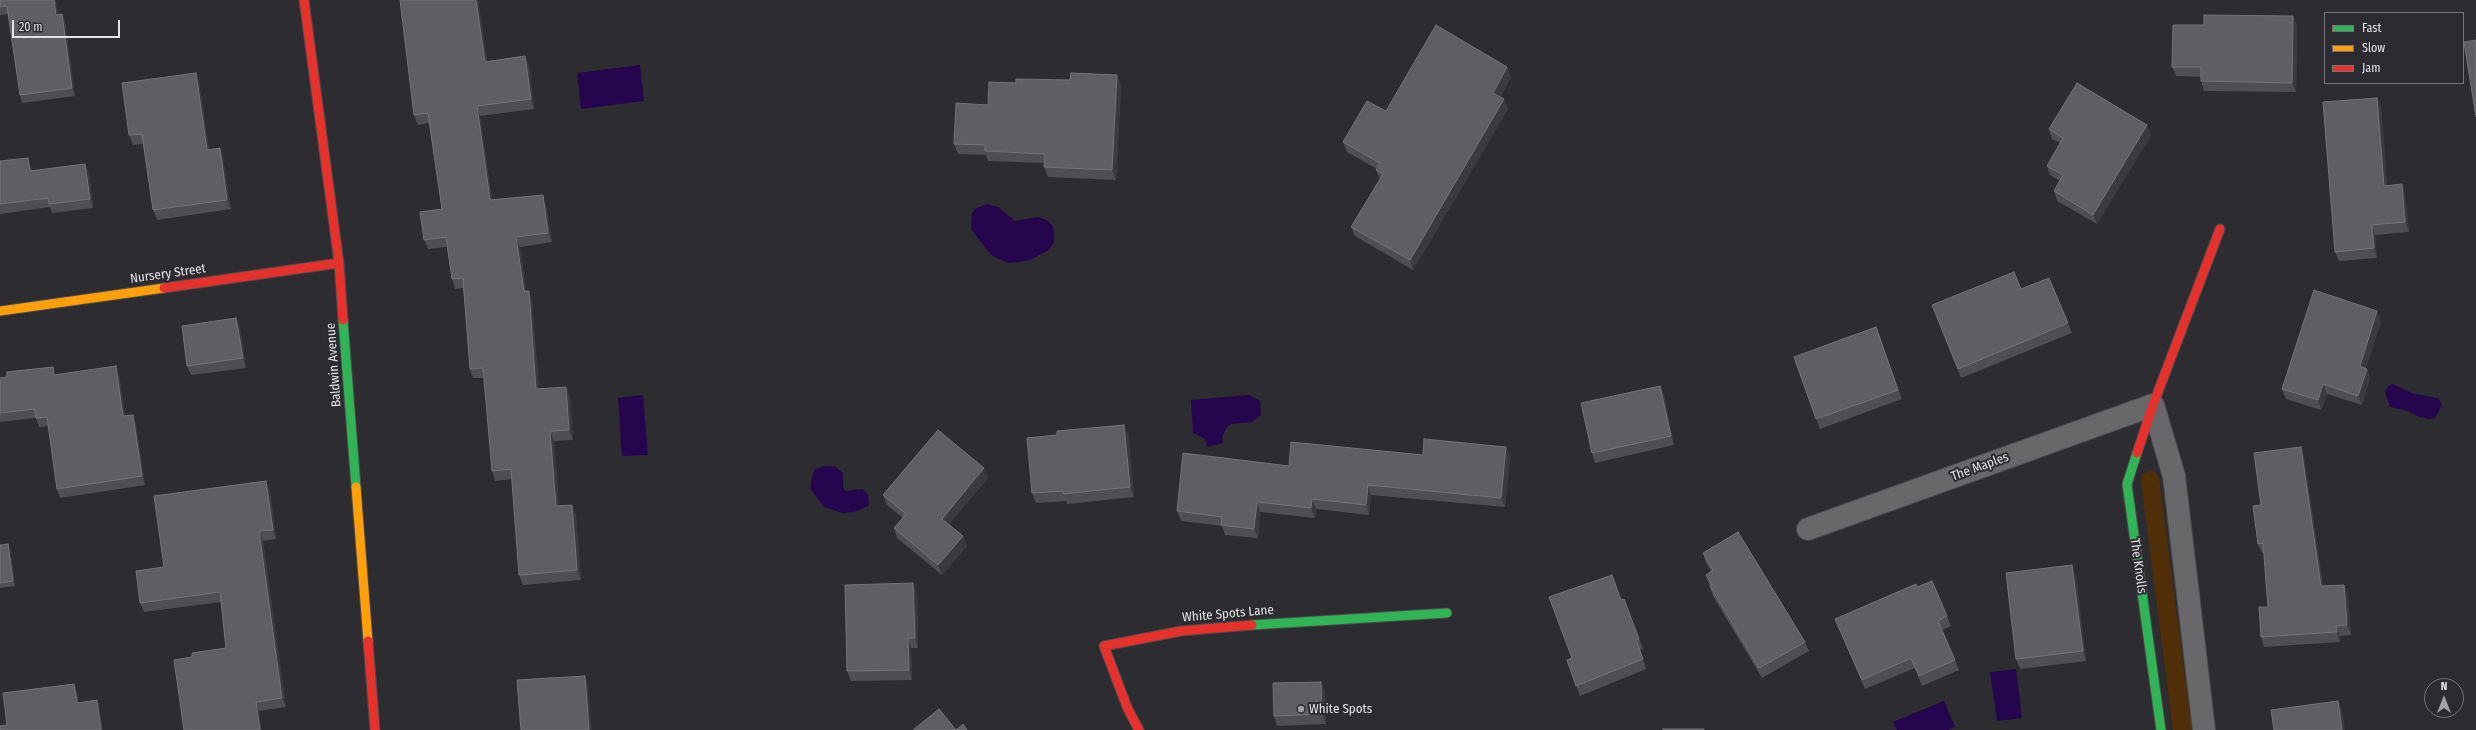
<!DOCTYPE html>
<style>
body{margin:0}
#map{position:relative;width:2476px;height:730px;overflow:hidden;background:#2d2c30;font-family:"Fira Sans Condensed",sans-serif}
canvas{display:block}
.legend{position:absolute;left:2324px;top:12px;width:140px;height:72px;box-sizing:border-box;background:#2c2b31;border:1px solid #757479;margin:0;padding:5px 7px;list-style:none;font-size:12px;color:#e3e2e6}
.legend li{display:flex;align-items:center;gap:8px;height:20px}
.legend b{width:20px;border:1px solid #757479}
.north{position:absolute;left:2424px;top:678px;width:40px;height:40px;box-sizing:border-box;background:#2c2b31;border:1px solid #757479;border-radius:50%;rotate:0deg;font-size:11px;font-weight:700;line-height:16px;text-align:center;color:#e3e2e6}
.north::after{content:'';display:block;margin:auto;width:14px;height:18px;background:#a3a2a6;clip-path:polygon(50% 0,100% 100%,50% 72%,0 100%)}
.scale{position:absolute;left:12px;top:20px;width:108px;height:18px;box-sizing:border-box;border:2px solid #e3e2e6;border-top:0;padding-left:5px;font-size:12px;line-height:14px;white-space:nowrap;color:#e3e2e6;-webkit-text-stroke:3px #2c2b31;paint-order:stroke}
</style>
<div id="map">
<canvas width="2476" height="730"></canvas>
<ul class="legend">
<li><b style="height:5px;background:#30b455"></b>Fast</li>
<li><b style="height:5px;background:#ff9f0a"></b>Slow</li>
<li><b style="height:5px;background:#e5322d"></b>Jam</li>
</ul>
<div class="north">N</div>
<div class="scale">20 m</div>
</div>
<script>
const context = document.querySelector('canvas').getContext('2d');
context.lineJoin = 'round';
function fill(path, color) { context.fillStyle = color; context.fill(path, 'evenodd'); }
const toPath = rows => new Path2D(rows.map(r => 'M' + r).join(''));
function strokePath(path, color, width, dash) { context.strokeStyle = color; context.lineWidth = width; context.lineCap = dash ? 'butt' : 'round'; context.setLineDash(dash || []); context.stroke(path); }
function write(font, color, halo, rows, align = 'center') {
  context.font = font + ' "Fira Sans Condensed",sans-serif'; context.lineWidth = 4; context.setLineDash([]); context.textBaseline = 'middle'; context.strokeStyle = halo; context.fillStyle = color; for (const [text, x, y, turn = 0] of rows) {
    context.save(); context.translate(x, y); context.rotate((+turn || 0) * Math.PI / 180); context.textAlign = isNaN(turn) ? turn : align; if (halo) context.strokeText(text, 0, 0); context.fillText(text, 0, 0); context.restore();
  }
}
const green = toPath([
 [2150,470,2155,472,2159,479,2192,730,2173,730,2141,481,2142,475]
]);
const water = toPath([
 [640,65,644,101,581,109,577,73],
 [987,204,998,207,1015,221,1038,217,1048,221,1053,227,1054,234,1054,242,1049,250,1030,260,1019,262,1008,263,991,255,971,229,972,214,975,209],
 [2393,384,2414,394,2438,398,2442,405,2436,417,2430,419,2419,417,2408,411,2390,407,2385,392,2388,386],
 [643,395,648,455,622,456,618,398],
 [1249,395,1260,401,1261,415,1252,422,1231,424,1227,427,1222,437,1223,443,1207,447,1205,439,1193,433,1191,400],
 [824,466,834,466,843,473,843,487,846,491,862,489,866,492,868,495,869,506,854,512,842,513,824,507,810,488,814,470],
 [2016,669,2022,718,1997,721,1990,672],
 [1944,701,1955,727,1948,730,1897,730,1893,722]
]);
const street = toPath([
 [1808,529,2153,405,2174,476,2204,730]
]);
const fast = toPath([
 [343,320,356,487],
 [2137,453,2127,484,2161,730],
 [1252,625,1447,613]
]);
const slow = toPath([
 [0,311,164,288],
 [356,487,368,641]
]);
const jam = toPath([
 [304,0,339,263,343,320],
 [164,288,339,263],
 [2137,453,2153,405,2220,229],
 [368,641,375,730],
 [1139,730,1127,707,1104,646,1181,631,1252,625]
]);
const wall = toPath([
 [0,0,56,0,58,15,62,14,65,22,75,96,22,103,20,95,9,14,0,15],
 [400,0,478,0,487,61,525,56,529,66,534,109,480,116,492,200,546,205,552,242,520,247,526,291,529,291,532,301,539,389,570,397,573,440,554,441,559,506,576,515,581,580,523,585,519,575,512,479,495,481,492,471,484,378,473,378,470,369,463,288,455,289,452,279,447,247,428,249,424,240,442,209,429,123,418,125,414,115],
 [2293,16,2297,26,2296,92,2204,91,2201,81,2201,77,2176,76,2172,67,2204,25],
 [1507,67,1511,77,1500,97,1508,109,1413,270,1355,236,1351,227,1380,179,1376,170,1377,169,1347,152,1343,142,1386,111],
 [196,73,199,82,209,149,223,158,231,209,157,220,153,210,143,144,133,145,129,135],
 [1016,83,1121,85,1116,180,1048,177,1044,167,1044,163,988,161,986,155,958,154,954,144,988,105],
 [2377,98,2381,107,2387,186,2405,194,2409,232,2375,235,2377,258,2339,261,2335,252],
 [2049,129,2151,135,2097,224,2057,201,2054,191,2060,181,2050,175,2047,166,2060,143,2052,139],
 [0,161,31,167,32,171,85,164,89,173,93,208,52,213,50,207,0,214],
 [2021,289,2068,323,2072,333,1961,378,1932,305],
 [236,318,240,328,246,368,191,375,187,366],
 [2381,321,2366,368,2370,378,2362,405,2327,394,2321,410,2286,399,2282,389],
 [1876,327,1902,399,1820,429,1794,357],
 [56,375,119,375,125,416,136,424,145,485,60,498,57,489,49,426,39,427,36,418,0,422,0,378],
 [1660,386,1664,396,1674,445,1595,463,1592,453],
 [1128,435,1134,497,1067,504,1066,501,1036,503,1032,493],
 [1506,447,1510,457,1505,507,1371,495,1369,515,1316,509,1315,518,1260,512,1258,538,1225,535,1222,526,1181,521,1177,511,1289,466],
 [2301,447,2304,457,2323,586,2344,585,2348,595,2351,635,2340,636,2340,642,2264,647,2261,637,2268,607,2264,553,2262,553,2258,544],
 [988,478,949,524,963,536,967,546,942,575,897,538,894,528,903,518,887,505,883,495],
 [270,491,276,539,263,541,286,707,259,711,192,657,226,648,221,602,144,612,140,603,164,567],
 [8,544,10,549,15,586,0,588,0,545],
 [1703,553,1805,642,1809,651,1762,678,1713,596,1706,575,1711,571,1706,563],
 [2076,575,2086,661,2020,669,2016,659],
 [1917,587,1947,616,1951,626,1942,630,1955,660,1959,670,1922,686,1915,668,1865,689,1839,629,1835,619],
 [917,593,918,648,911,648,912,680,851,681,847,671],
 [1624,599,1643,649,1640,650,1646,669,1580,696,1567,660,1572,658,1621,600],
 [1325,691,1326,724,1277,726,1274,716]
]);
const shadedWall = toPath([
 [54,0,56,0,59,23,56,15],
 [476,0,478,0,488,71,485,62],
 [62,14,65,22,75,96,72,88],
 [2293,16,2297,26,2296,92,2292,83],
 [525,56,529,66,534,109,531,99],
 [1507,67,1511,77,1496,103,1493,93],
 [196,73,199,82,210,159,207,150],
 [1117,75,1121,85,1116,180,1112,170],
 [2377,98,2381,107,2388,196,2384,186],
 [1504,99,1508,109,1413,270,1410,260],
 [477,106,480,116,493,210,490,200],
 [2147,125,2151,135,2097,224,2093,215],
 [220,148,223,158,231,209,227,200],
 [28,158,31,167,33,180,30,171],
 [85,164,89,173,93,208,90,199],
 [2402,184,2405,194,2409,232,2405,222],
 [543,195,546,205,552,242,548,233],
 [2372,225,2375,235,2377,258,2374,248],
 [516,237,520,247,527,301,524,291],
 [529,291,532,301,540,399,536,389],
 [2377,311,2381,321,2363,376,2360,366],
 [236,318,240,328,246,368,243,358],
 [116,366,119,375,127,425,123,416],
 [2367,369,2370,378,2362,405,2358,396],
 [2323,384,2327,394,2321,410,2318,400],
 [1660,386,1664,396,1674,445,1671,436],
 [566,387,570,397,573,440,569,430],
 [133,415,136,424,145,485,142,476],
 [1124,425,1128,435,1134,497,1130,487],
 [550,431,554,441,560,516,556,506],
 [1506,447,1510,457,1505,507,1501,498],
 [2301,447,2304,457,2324,596,2321,586],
 [984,468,988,478,946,528,942,519],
 [266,481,270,491,276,539,273,530],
 [1368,485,1371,495,1369,515,1366,505],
 [1312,499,1316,509,1315,518,1311,508],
 [1257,502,1260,512,1258,538,1254,529],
 [572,505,576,515,581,580,577,570],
 [259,531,263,541,286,707,282,698],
 [963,536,967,546,942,575,938,565],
 [8,544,10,549,15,586,13,581],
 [2072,565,2076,575,2086,661,2083,651],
 [913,583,917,593,918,648,915,638],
 [2344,585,2348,595,2351,635,2347,625],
 [2336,626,2340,636,2340,642,2337,632],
 [908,638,911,648,912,680,909,670],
 [585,676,588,685,592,730,589,730],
 [1321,682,1325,691,1326,724,1322,714],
 [74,684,78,694,80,713,77,703],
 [97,700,100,710,103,730,101,730],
 [2338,701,2342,710,2345,730,2342,730],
 [256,702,259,711,262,730,260,730]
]);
const building = toPath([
 [0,0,54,0,56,15,62,14,72,88,20,95,7,6,0,7,0,0],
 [400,0,476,0,485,62,525,56,531,99,477,106,490,200,543,195,548,233,516,237,524,291,529,291,536,389,566,387,569,430,550,431,556,506,572,505,577,570,519,575,511,469,492,471,483,368,470,369,463,278,452,279,446,237,424,240,420,212,442,209,428,113,414,115,400,0],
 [2204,15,2293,16,2292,83,2201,81,2201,67,2172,67,2173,25,2204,25,2204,15],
 [1436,25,1507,67,1493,93,1504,99,1410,260,1351,227,1383,174,1376,170,1380,163,1343,142,1367,101,1386,111,1436,25],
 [2476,40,2476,117,2464,42,2476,40],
 [196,73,207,150,220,148,227,200,153,210,142,134,129,135,122,83,196,73],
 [1071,73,1117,75,1112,170,1044,167,1045,154,985,151,985,145,954,144,956,103,988,105,989,82,1016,83,1016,79,1070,80,1071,73],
 [2077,83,2147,125,2093,215,2054,191,2063,175,2047,166,2063,138,2049,129,2077,83],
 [2377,98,2384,186,2402,184,2405,222,2372,225,2374,248,2335,252,2323,102,2377,98],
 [28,158,30,171,85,164,90,199,49,204,48,198,0,204,0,161,28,158],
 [2014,272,2021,289,2049,278,2068,323,1958,369,1932,305,2014,272],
 [2314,290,2377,311,2360,366,2367,369,2358,396,2323,384,2318,400,2282,389,2314,290],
 [236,318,243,358,187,366,182,326,236,318],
 [1876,327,1898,390,1816,419,1794,357,1876,327],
 [116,366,123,416,133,415,142,476,57,489,47,417,36,418,35,409,0,413,0,378,7,377,7,372,53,367,54,375,116,366],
 [1660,386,1671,436,1592,453,1581,403,1660,386],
 [1124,425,1130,487,1063,494,1063,491,1032,493,1027,438,1057,435,1057,431,1124,425],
 [938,430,984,468,942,519,963,536,938,565,894,528,906,514,883,495,938,430],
 [1424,439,1506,447,1501,498,1368,485,1366,505,1312,499,1311,508,1257,502,1254,529,1221,525,1222,517,1177,511,1183,453,1289,466,1291,442,1423,455,1424,439],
 [2301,447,2321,586,2344,585,2347,625,2336,626,2337,632,2261,637,2259,607,2268,607,2263,543,2258,544,2253,506,2261,505,2254,453,2301,447],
 [266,481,273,530,259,531,282,698,256,702,260,730,184,730,174,660,192,657,192,653,226,648,220,592,140,603,136,571,164,567,154,496,266,481],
 [1738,532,1805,642,1759,668,1710,586,1712,585,1706,575,1713,570,1703,553,1738,532],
 [8,544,13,581,0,583,0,545,8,544],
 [2072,565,2083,651,2016,659,2006,573,2072,565],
 [1612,575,1621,600,1624,599,1639,639,1636,640,1643,659,1576,686,1567,660,1572,658,1549,597,1612,575],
 [1932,581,1947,616,1938,621,1955,660,1919,676,1911,658,1862,680,1835,619,1916,584,1917,587,1932,581],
 [913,583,915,638,908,638,909,670,847,671,845,585,913,583],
 [585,676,589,730,521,730,517,680,585,676],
 [1321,682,1322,714,1274,716,1273,683,1321,682],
 [74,684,77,703,97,700,101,730,0,730,0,726,7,725,3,693,74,684],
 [2338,701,2342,730,2274,730,2271,710,2338,701],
 [939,709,956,730,963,724,967,730,913,730,939,709],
 [1663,729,1704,729,1704,730,1663,730,1663,729]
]);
const markers = [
 [1301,709,4,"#a3a2a6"]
];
const streetNames = [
 ["Nursery Street",168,274,-8],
 ["Baldwin Avenue",334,365,-94],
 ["The Maples",1980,467,-20],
 ["The Knolls",2138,566,82],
 ["White Spots Lane",1228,614,-5]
];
const poiNames = [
 ["White Spots",1309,709]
];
fill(green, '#502f08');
fill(water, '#25054d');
strokePath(street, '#4b4a4d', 24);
strokePath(fast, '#4b4a4d', 11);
strokePath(slow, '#4b4a4d', 11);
strokePath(jam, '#4b4a4d', 11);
strokePath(street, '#68686a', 22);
strokePath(fast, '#30b455', 9);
strokePath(slow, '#ff9f0a', 9);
strokePath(jam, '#e5322d', 9);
fill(wall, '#4f4e52');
fill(shadedWall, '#3b3a3e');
fill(building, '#5f5e62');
strokePath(building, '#747377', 1);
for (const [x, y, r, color] of markers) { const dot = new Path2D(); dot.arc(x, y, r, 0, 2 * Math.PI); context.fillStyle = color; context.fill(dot); strokePath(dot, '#2c2b31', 1.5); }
write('13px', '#e3e2e6', '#2c2b31', streetNames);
write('13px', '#e3e2e6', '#2c2b31', poiNames, 'left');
</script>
